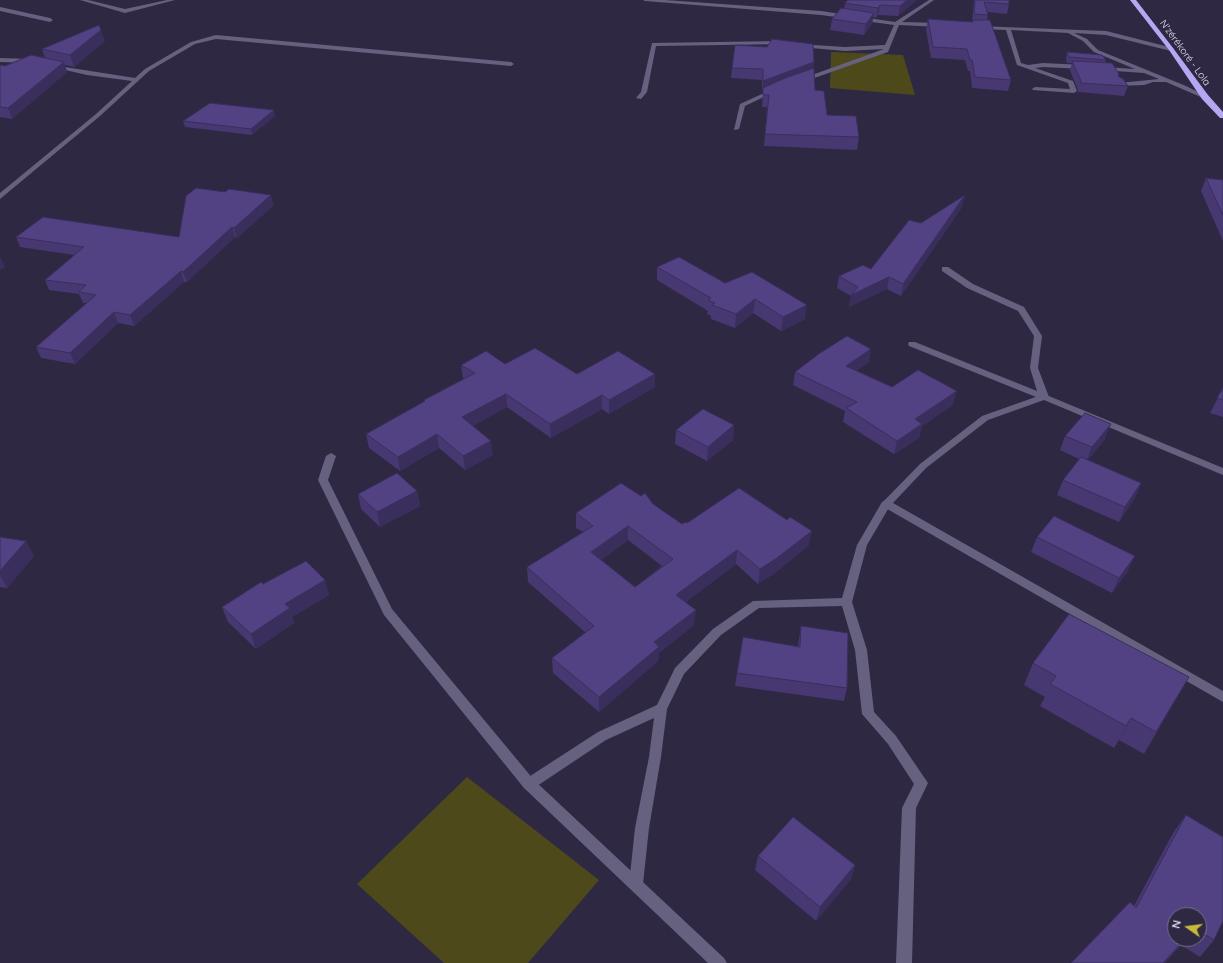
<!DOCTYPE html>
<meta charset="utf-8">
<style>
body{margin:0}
#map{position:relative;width:1223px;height:963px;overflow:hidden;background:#2e2843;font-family:Quicksand,sans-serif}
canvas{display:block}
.north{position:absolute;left:1167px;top:907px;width:40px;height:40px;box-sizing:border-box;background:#2e2843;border:1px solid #757088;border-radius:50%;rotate:284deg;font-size:11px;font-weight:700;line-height:16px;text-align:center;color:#e0ddef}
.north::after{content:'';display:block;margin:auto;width:14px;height:18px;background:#c7bb3c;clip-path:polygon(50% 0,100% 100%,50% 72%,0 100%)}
</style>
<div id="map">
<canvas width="1223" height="963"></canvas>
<div class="north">N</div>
</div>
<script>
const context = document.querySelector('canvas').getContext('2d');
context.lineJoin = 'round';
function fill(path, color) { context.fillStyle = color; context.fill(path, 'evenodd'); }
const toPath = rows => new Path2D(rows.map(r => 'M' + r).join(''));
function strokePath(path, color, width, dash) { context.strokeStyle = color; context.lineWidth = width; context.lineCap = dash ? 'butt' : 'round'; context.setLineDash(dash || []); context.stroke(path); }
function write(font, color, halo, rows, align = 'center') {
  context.font = font + ' Quicksand,sans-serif'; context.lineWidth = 3; context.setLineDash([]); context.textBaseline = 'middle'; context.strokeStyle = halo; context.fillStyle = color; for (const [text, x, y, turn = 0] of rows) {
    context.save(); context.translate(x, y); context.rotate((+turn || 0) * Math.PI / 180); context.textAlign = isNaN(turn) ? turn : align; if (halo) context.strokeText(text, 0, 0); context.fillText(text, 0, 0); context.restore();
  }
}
const green = toPath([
 [831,52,903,55,915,95,830,88],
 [467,777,599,880,528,963,444,963,357,884]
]);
const lane = toPath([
 [942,267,948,267,973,284,1024,307,1042,336,1038,368,1049,397,1047,399,1041,399,909,346,908,344,909,342,915,342,1037,391,1030,368,1034,336,1018,311,967,288,942,271,942,267],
 [886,500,891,504,867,545,852,602,867,650,874,712,896,736,928,783,916,808,912,963,896,963,902,808,914,784,888,744,862,714,855,650,842,606,759,608,721,635,684,674,667,709,661,757,649,828,643,884,641,889,636,891,631,889,629,884,635,828,649,757,654,718,606,740,534,788,529,790,524,788,522,784,524,780,598,732,657,705,675,668,713,629,753,601,842,598,857,545,882,502,886,500]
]);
const street = toPath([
 [80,0,88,0,125,9,167,0,175,0,125,13,80,0],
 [643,0,665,0,821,11,895,22,929,0,934,0,902,22,940,23,943,25,940,27,899,25,888,52,803,82,801,81,801,79,884,49,845,51,800,47,797,45,798,44,845,47,885,45,894,25,821,15,645,1,643,0],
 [0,7,50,18,53,20,50,22,0,11,0,7],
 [978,26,1106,31,1173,48,1174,49,1171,51,1106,35,1074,33,1087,39,1098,50,1186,86,1208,97,1203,98,1166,82,1153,82,1144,85,1117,86,1116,85,1119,83,1159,79,1144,73,1101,70,1101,68,1103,67,1135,69,1094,52,1083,41,1068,33,1011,30,1021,63,1028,65,1043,63,1083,65,1086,67,1083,69,1043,67,1035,68,1073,81,1077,91,1074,93,1033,90,1032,89,1035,87,1070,89,1068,83,1017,65,1006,30,980,29,977,27,978,26],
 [216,35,511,62,514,64,511,66,216,39,195,44,149,71,100,116,0,199,0,193,96,114,132,81,87,75,52,67,52,65,135,78,145,69,191,42,216,35],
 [784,41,786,42,786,44,656,46,647,92,641,99,636,98,641,92,652,43,784,41],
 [0,58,31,59,34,61,31,63,0,62,0,58],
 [773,89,778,90,745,106,739,129,734,130,740,104,773,89],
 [1044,394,1223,468,1223,475,1044,400,988,420,926,468,893,503,1223,691,1223,702,882,506,881,504,920,464,982,416,1044,394],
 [331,453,336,456,328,480,392,609,534,780,724,958,727,963,708,963,524,788,384,615,318,480,326,456,331,453]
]);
const highway = toPath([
 [1130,0,1136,0,1173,48,1208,95,1223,112,1223,118,1220,118,1202,99,1169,50,1130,0]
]);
const wall = toPath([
 [848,0,917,0,898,16,878,15,876,18,873,17,872,24,864,35,830,30,832,19,844,9,845,3],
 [974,0,1009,0,1009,4,1007,14,987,12,988,15,987,20,1011,80,1008,91,972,88,970,71,968,71,965,60,931,58,926,30,928,19,972,22],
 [105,41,74,67,65,65,67,72,12,119,0,117,0,65,5,66,45,58,42,49],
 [1067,52,1106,60,1105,63,1119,74,1118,77,1128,86,1124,96,1078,92,1078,90,1070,70,1072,63,1067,63,1066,58],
 [814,62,813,68,815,90,827,115,859,137,857,150,764,146,767,107,762,107,763,92,762,92,762,80,731,78,732,68],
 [275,116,252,135,185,127,183,121],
 [1206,178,1223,180,1223,241,1201,191],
 [274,205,237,238,235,237,187,282,184,282,134,326,118,323,75,364,41,358,36,347,87,303,83,303,79,294,49,290,45,280,74,255,20,247,16,237,179,237],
 [962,207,901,296,887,289,849,307,851,296,837,288,839,276,871,269,921,223],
 [657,267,725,283,805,319,781,331,753,313,735,328,711,319,711,316,707,314,708,311,657,280],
 [869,362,856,371,892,387,953,405,922,426,919,438,894,454,843,422,845,411,793,385,795,372],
 [505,364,577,374,655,374,655,387,609,414,602,409,551,438,507,407,473,426,493,455,465,470,439,448,400,471,369,448,366,434,424,402,424,400,464,379,463,378,461,365],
 [1223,388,1223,417,1210,413],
 [734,425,733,440,707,461,675,444,676,430],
 [1065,436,1105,439,1088,460,1141,483,1135,498,1119,522,1057,495,1063,480,1079,459,1060,450],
 [417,491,420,506,380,527,361,509,358,494],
 [653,504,682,524,687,523,809,545,775,573,758,584,736,564,686,602,694,625,659,653,658,661,599,712,553,673,552,658,586,633,528,582,527,567,583,532,576,528,576,513],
 [628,540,662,566,635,587,601,560],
 [0,537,26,541,34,556,7,588,0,587],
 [1037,537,1128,571,1112,593,1031,552],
 [325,580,329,595,292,617,294,623,256,649,228,622,222,607,263,584],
 [801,626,847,688,844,701,735,686,737,673,798,646,799,639],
 [1033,663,1189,677,1144,754,1119,740,1114,748,1040,706,1045,697,1024,685],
 [1186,815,1214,940,1200,957,1181,945,1165,963,1071,963,1134,906,1173,833],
 [1199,915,1199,939,1175,939],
 [758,856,855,865,851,879,816,921,755,870]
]);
const shadedWall = toPath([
 [907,0,917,0,898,16,900,6],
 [880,5,878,15,876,18,878,8],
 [874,13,872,24,864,35,866,24],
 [101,30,105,41,74,67,70,55],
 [64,62,67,72,12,119,8,108],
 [814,62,812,73,763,88,763,92,762,92,763,81],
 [274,110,275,116,252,135,251,129],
 [271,195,274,205,237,238,234,228],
 [965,195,962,207,901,296,903,284],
 [232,227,235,237,187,282,183,272],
 [0,256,5,267,0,270],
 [181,271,184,282,134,326,130,315],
 [889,277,887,289,849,307,851,295],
 [755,299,753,313,735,328,736,314],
 [807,305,805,319,781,331,783,317],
 [114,312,118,323,75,364,70,353],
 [871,349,869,362,843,379,846,366],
 [655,374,655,387,609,414,609,400],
 [957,391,953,405,922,426,919,438,894,454,897,441,915,419],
 [506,394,507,407,464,431,462,417],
 [602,395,602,409,551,438,550,424],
 [1111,424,1105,439,1086,462,1092,447],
 [734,425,733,440,707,461,708,447],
 [437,434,439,448,400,471,398,457],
 [491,441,493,455,465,470,463,456],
 [1141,483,1135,498,1119,522,1125,507],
 [417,491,420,506,380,527,377,512],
 [628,526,628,540,592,567,591,552],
 [812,531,809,545,775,573,758,584,760,569],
 [26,541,34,556,7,588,0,575,0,571],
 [737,550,736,564,675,610,676,595],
 [1135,556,1128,571,1112,593,1119,578],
 [325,580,329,595,292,617,294,623,256,649,251,634,285,604],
 [696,610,694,625,659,653,658,661,599,712,599,697,654,642],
 [1131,718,1119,740,1114,748],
 [855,865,851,879,816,921,820,907],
 [1185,939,1165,963,1163,963]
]);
const building = toPath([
 [848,0,907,0,900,6,880,5,878,8,845,3,848,0],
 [975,0,1009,0,1009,4,984,2,988,15,974,14,975,0],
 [841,8,874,13,866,24,832,19,841,8],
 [928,19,973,22,973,20,990,20,1011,80,975,77,972,60,970,60,967,49,933,47,928,19],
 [99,25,101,30,70,55,42,49,99,25],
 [772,39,813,44,814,62,763,81,763,69,732,68,735,45,767,47,772,39],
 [1067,52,1102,55,1106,60,1069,57,1067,52],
 [31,55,64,62,8,108,0,107,0,65,5,66,31,55],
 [1072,61,1112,63,1119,74,1118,76,1123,79,1128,86,1080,83,1081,81,1072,61],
 [814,68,815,90,824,91,827,115,856,116,859,137,765,134,769,95,763,95,763,88,785,78,814,68],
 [210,103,274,110,251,129,183,121,210,103],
 [1206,178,1223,180,1223,215,1206,178],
 [196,188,225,192,229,189,271,195,234,228,232,227,183,272,181,271,130,315,114,312,70,353,36,347,96,295,79,292,86,285,45,280,84,247,16,237,43,217,179,237,186,196,196,188],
 [965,195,903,284,889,277,851,295,858,287,839,276,863,265,871,269,909,220,921,223,965,195],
 [679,257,725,283,752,272,807,305,783,317,755,299,736,314,712,305,715,303,708,300,711,298,657,267,679,257],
 [847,336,871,349,846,366,892,387,918,370,957,391,915,419,922,424,897,441,846,408,857,402,795,372,820,353,847,336],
 [535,348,577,374,618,351,655,374,609,400,602,395,550,424,506,394,462,417,491,441,463,456,437,434,398,457,366,434,425,401,424,400,475,373,461,365,486,351,505,364,535,348],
 [1223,388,1223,400,1217,398,1223,388],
 [703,409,734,425,708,447,676,430,703,409],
 [1085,413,1111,424,1092,447,1065,436,1085,413],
 [1081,457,1141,483,1125,507,1063,480,1081,457],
 [397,473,417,491,377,512,358,494,397,473],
 [621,483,641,496,645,493,653,504,682,524,685,522,687,523,739,488,787,520,790,517,812,531,777,558,760,569,737,550,676,595,696,610,654,642,659,647,599,697,552,658,594,626,527,567,593,526,576,513,621,483],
 [628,526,673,559,635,587,591,552,628,526],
 [1054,516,1135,556,1119,578,1037,537,1054,516],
 [0,537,26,541,0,571,0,537],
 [306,561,325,580,285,604,290,608,251,634,222,607,261,582,263,584,306,561],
 [1069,614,1189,677,1156,732,1131,718,1126,726,1050,684,1056,676,1033,663,1069,614],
 [801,626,848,633,847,688,737,673,743,637,800,647,801,626],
 [1186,815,1223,837,1223,921,1214,940,1199,931,1199,915,1175,915,1175,939,1185,939,1163,963,1071,963,1130,902,1136,908,1186,815],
 [793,817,855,865,820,907,758,856,793,817]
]);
const farStreetnames = [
 ["N'zérékoré - Lola",1185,53,54]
];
fill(green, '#4d491b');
fill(lane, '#66617f');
fill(street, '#66617f');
fill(highway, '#b6a7f2');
fill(wall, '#473871');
fill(shadedWall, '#392e5c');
fill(building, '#524183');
strokePath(building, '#392e5c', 1);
write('10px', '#e0ddef', '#2e2843', farStreetnames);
</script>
